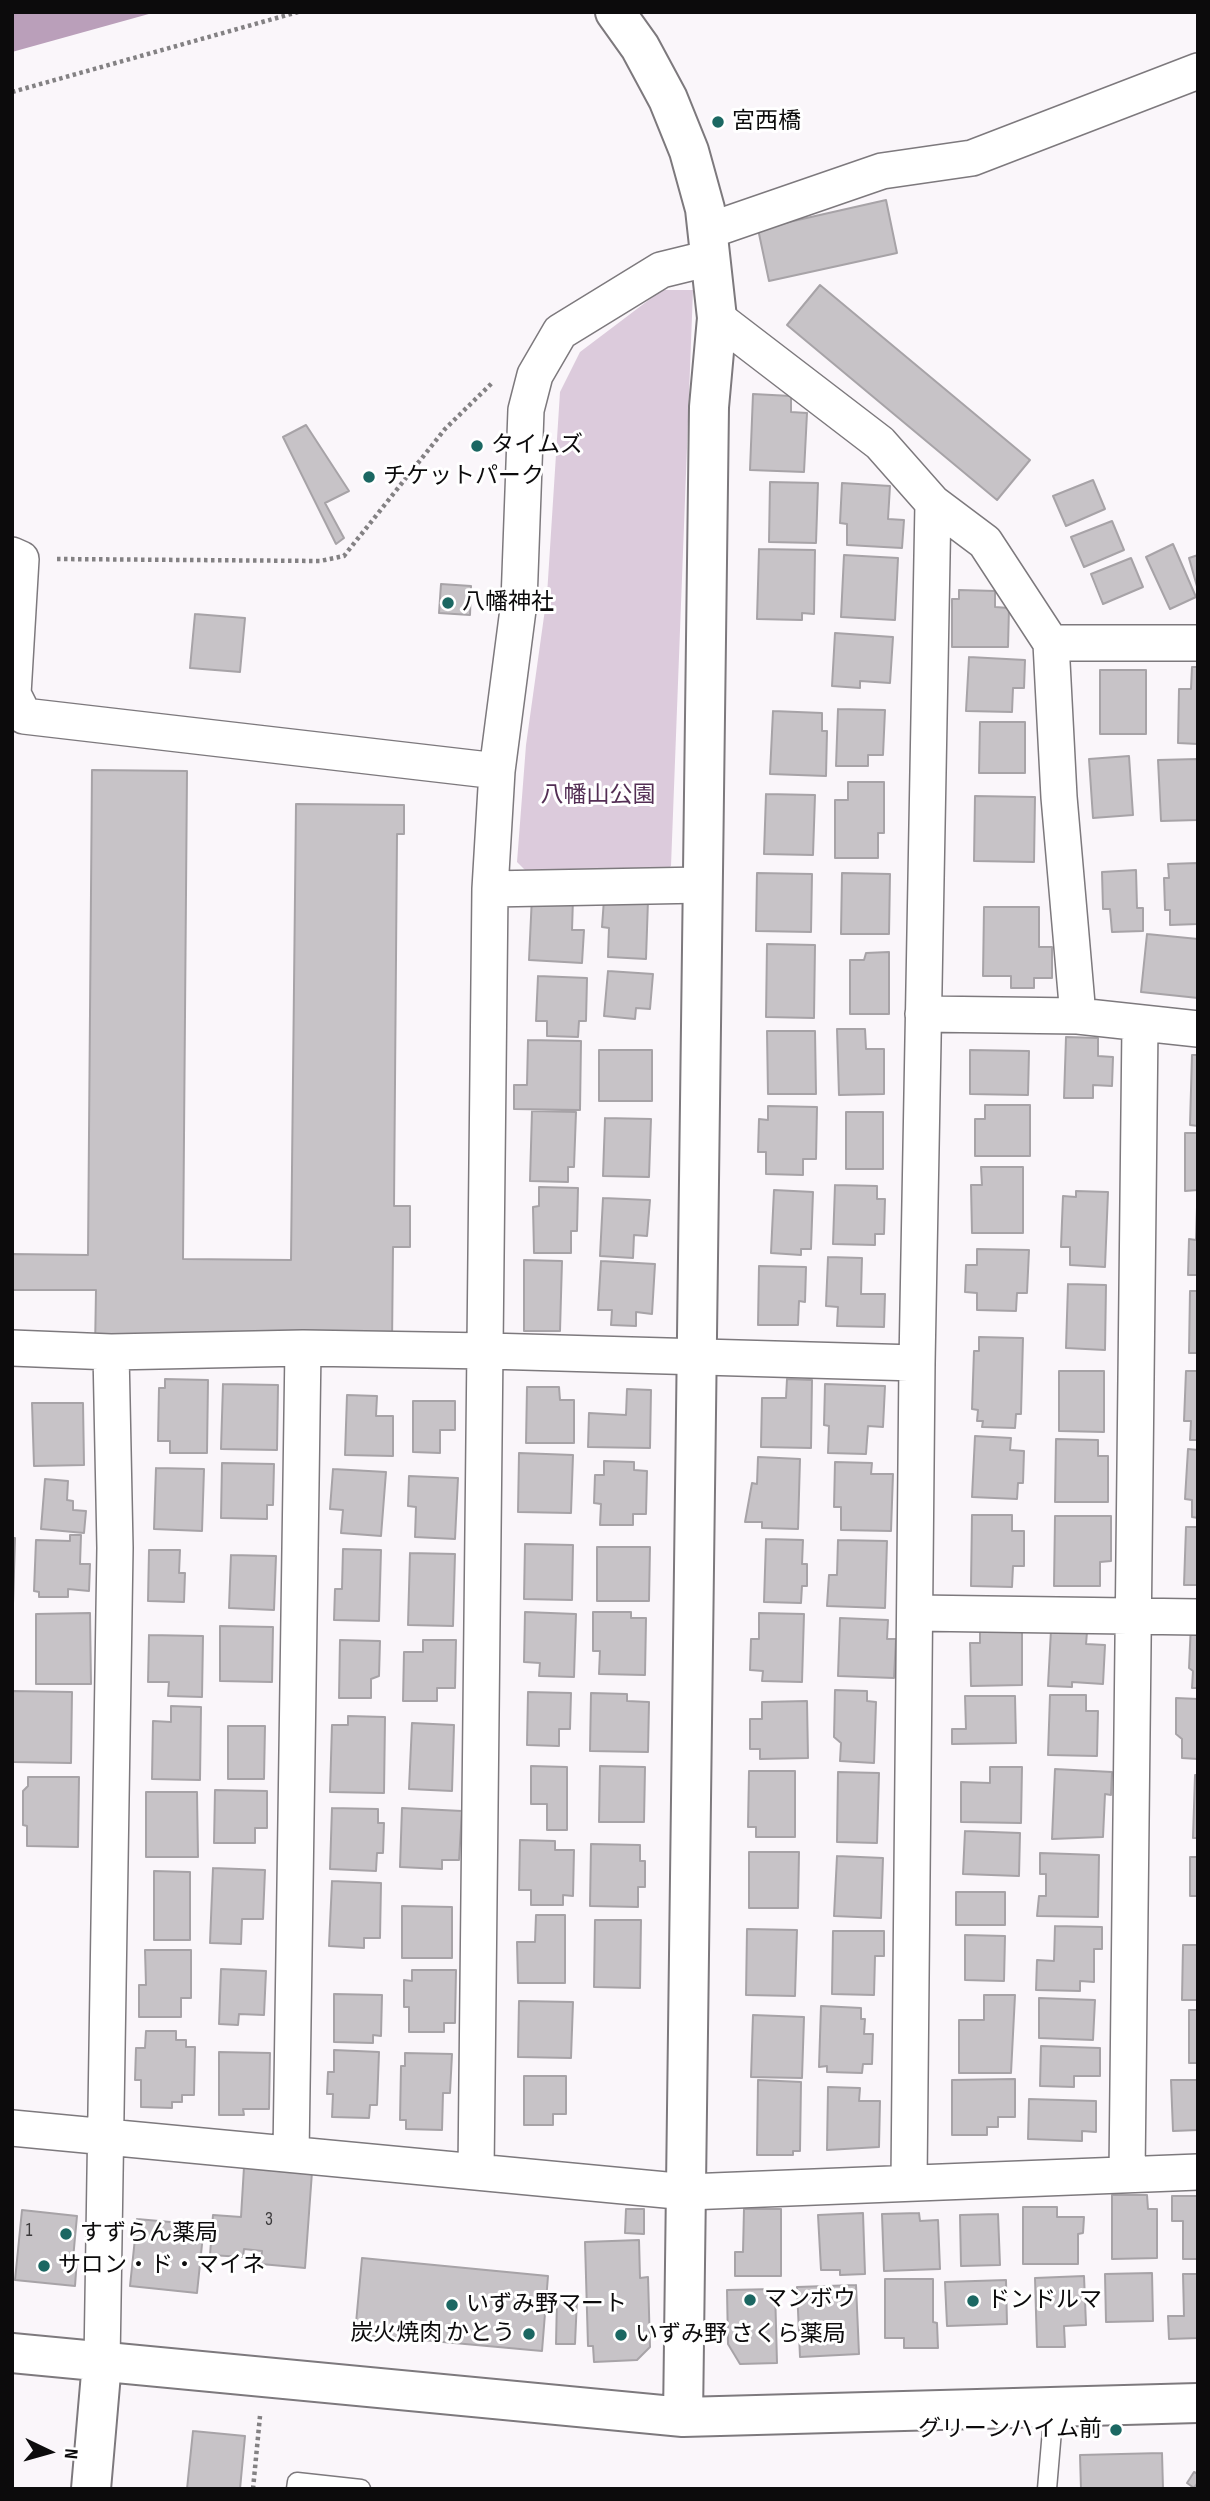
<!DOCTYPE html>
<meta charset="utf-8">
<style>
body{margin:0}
#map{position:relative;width:1210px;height:2501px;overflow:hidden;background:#faf6fa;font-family:"Sofia Sans Condensed",sans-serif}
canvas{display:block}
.frame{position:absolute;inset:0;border:14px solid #0c0b0c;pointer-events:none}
.north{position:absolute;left:14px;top:2417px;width:70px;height:70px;-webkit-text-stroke:5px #fff;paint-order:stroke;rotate:95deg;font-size:19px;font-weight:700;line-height:28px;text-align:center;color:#0c0b0c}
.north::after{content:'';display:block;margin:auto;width:24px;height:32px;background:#0c0b0c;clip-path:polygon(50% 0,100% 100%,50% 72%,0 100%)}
</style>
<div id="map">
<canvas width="1210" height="2501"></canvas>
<div class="frame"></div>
<div class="north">N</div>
</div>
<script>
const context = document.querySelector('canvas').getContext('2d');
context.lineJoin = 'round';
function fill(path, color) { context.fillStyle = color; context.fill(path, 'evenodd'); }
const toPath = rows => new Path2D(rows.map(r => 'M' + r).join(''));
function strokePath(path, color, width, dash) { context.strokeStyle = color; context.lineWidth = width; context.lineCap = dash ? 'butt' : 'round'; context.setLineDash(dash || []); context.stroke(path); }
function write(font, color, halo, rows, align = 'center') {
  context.font = font + ' "Sofia Sans Condensed","Noto Sans JP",sans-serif'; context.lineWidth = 6; context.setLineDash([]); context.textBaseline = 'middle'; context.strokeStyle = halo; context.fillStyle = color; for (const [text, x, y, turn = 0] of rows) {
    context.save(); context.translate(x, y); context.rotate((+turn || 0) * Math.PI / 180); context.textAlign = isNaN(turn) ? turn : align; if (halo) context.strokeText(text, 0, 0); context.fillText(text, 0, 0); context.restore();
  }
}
const green = toPath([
 [662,290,693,290,671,866,659,876,529,874,517,862,526,745,547,595,560,392,580,352]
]);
const water = toPath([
 [12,12,156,12,12,52]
]);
const building = toPath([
 [886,200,897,253,769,281,758,229,886,200],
 [820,285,1030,460,997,500,787,325,820,285],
 [753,394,791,396,791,412,807,413,804,472,750,470,753,394],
 [306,425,349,491,325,503,344,538,336,544,283,437,306,425],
 [1093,480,1105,509,1066,526,1053,496,1093,480],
 [770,482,818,483,816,543,769,542,770,482],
 [842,483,890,486,888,519,904,520,902,548,847,545,847,524,840,523,842,483],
 [1112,521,1124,550,1084,567,1071,537,1112,521],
 [1173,544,1196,597,1170,609,1146,557,1173,544],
 [759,549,815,550,814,614,802,613,802,620,757,619,759,549],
 [844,555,898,558,895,620,841,617,844,555],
 [1198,555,1198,590,1189,558,1198,555],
 [1131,558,1143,587,1103,604,1091,574,1131,558],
 [441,584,471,586,470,615,439,613,441,584],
 [959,590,995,591,995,607,1009,608,1008,647,952,647,952,599,959,599,959,590],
 [195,614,245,618,240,672,190,668,195,614],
 [835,633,893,637,890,683,860,681,860,688,832,686,835,633],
 [969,657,1025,660,1024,688,1013,688,1012,712,966,711,969,657],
 [1192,667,1198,667,1198,744,1178,743,1179,689,1191,689,1192,667],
 [1100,670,1146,670,1146,734,1100,734,1100,670],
 [838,709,885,710,883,755,868,755,868,766,836,766,838,709],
 [773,711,822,713,822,731,827,731,826,776,770,774,773,711],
 [980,722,1025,722,1025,773,979,773,980,722],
 [1129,756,1133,815,1093,818,1089,759,1129,756],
 [1198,759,1198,820,1161,821,1158,760,1198,759],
 [92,770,187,771,183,1259,291,1260,296,804,404,805,404,834,397,834,394,1206,410,1206,410,1247,393,1247,392,1344,95,1350,96,1290,12,1290,12,1254,88,1255,92,770],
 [848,782,884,782,884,833,878,833,878,858,835,858,835,800,848,800,848,782],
 [766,794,815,795,813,855,764,854,766,794],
 [975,796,1035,797,1034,862,974,861,975,796],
 [1198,863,1198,924,1170,925,1170,910,1165,910,1164,878,1169,878,1168,864,1198,863],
 [1136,870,1137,908,1143,908,1143,931,1112,932,1110,909,1103,909,1102,872,1136,870],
 [757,873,812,874,811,932,756,931,757,873],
 [842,873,890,874,889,934,841,934,842,873],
 [532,896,573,898,572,930,584,930,582,963,529,960,532,896],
 [604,899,648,900,646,959,608,957,609,928,602,927,604,899],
 [984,907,1039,907,1039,947,1052,947,1052,978,1034,978,1034,988,1011,988,1011,976,983,976,984,907],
 [1147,934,1198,939,1198,998,1141,992,1147,934],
 [767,944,815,945,814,1018,766,1017,767,944],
 [889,952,889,1014,850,1014,850,960,864,960,866,953,889,952],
 [608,971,653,974,650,1009,636,1008,635,1019,604,1016,608,971],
 [538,976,587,978,586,1021,579,1021,578,1037,547,1036,547,1021,536,1021,538,976],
 [837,1029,865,1029,866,1049,884,1049,884,1094,839,1095,837,1029],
 [767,1031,815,1031,816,1094,768,1094,767,1031],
 [1066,1037,1098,1038,1098,1056,1113,1057,1112,1086,1093,1085,1093,1098,1064,1098,1066,1037],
 [528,1040,581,1041,580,1110,514,1109,514,1085,527,1085,528,1040],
 [599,1050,652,1050,652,1101,599,1101,599,1050],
 [970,1050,1029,1051,1028,1095,970,1094,970,1050],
 [1192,1055,1198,1055,1198,1126,1190,1125,1192,1055],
 [985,1105,1030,1105,1030,1156,975,1156,975,1119,985,1119,985,1105],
 [768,1106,817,1107,816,1159,803,1159,803,1175,766,1174,766,1152,758,1152,759,1119,768,1120,768,1106],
 [532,1111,576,1112,574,1167,568,1167,568,1182,530,1181,532,1111],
 [846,1112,883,1112,883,1169,846,1169,846,1112],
 [605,1118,651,1119,649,1177,603,1176,605,1118],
 [1185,1133,1198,1133,1198,1190,1185,1191,1185,1133],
 [981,1167,1023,1167,1023,1233,972,1233,971,1185,982,1185,981,1167],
 [835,1185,877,1186,877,1199,885,1199,884,1234,875,1234,875,1245,833,1244,835,1185],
 [539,1187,578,1188,577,1231,571,1231,571,1253,534,1253,533,1207,539,1206,539,1187],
 [774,1190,813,1192,811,1249,801,1249,801,1255,771,1253,774,1190],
 [1076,1191,1108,1192,1105,1267,1070,1265,1070,1247,1061,1247,1063,1196,1076,1197,1076,1191],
 [603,1198,650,1200,647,1236,634,1235,633,1258,600,1256,603,1198],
 [1197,1207,1198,1275,1188,1275,1189,1239,1196,1240,1197,1207],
 [977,1249,1029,1250,1027,1293,1017,1293,1016,1311,977,1310,977,1293,965,1292,966,1265,977,1265,977,1249],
 [828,1257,862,1258,861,1294,885,1294,884,1327,837,1326,838,1307,826,1306,828,1257],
 [524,1260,562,1261,560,1331,524,1331,524,1260],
 [601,1261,655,1264,652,1314,636,1312,636,1326,611,1325,612,1310,598,1310,601,1261],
 [759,1266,806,1267,805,1302,799,1301,798,1325,758,1325,759,1266],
 [1068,1284,1106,1285,1105,1350,1066,1348,1068,1284],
 [1190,1291,1198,1291,1198,1353,1189,1353,1190,1291],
 [979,1337,1023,1338,1021,1414,1016,1414,1015,1428,982,1427,983,1421,977,1421,978,1410,972,1409,974,1351,979,1351,979,1337],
 [1059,1371,1104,1371,1104,1432,1059,1431,1059,1371],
 [1186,1371,1198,1371,1198,1440,1190,1440,1191,1421,1184,1421,1186,1371],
 [165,1379,208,1380,207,1453,170,1453,170,1441,158,1441,159,1388,165,1388,165,1379],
 [787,1379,812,1380,811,1448,761,1447,762,1398,786,1398,787,1379],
 [223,1384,278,1385,277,1450,221,1449,223,1384],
 [825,1384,885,1386,883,1427,868,1426,866,1454,828,1453,829,1426,824,1425,825,1384],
 [527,1387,559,1387,560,1400,574,1400,574,1443,526,1443,527,1387],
 [627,1389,651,1390,650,1448,588,1447,589,1413,626,1415,627,1389],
 [347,1395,377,1396,376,1416,393,1416,393,1456,345,1455,347,1395],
 [413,1401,455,1401,455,1430,440,1430,440,1453,413,1452,413,1401],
 [32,1403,83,1403,84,1465,34,1466,32,1403],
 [975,1436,1011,1438,1010,1450,1024,1451,1023,1483,1018,1483,1017,1499,972,1497,975,1436],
 [1056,1439,1098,1440,1098,1456,1108,1456,1108,1502,1055,1502,1056,1439],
 [1188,1449,1198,1450,1198,1518,1192,1517,1192,1500,1185,1499,1188,1449],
 [519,1453,573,1455,571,1513,518,1512,519,1453],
 [758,1457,800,1459,798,1529,762,1528,762,1522,745,1522,752,1483,757,1484,758,1457],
 [604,1461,634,1462,634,1470,647,1471,646,1514,633,1514,633,1525,600,1525,601,1504,594,1503,595,1475,604,1475,604,1461],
 [835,1462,872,1463,871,1474,893,1474,891,1531,841,1530,841,1507,834,1507,835,1462],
 [222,1463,274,1464,273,1505,267,1505,267,1519,221,1518,222,1463],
 [156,1468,204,1469,202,1531,154,1529,156,1468],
 [333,1469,386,1472,381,1536,341,1533,343,1510,330,1509,333,1469],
 [409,1476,458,1478,455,1539,415,1537,416,1507,408,1506,409,1476],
 [45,1479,68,1481,67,1500,73,1501,73,1510,86,1511,84,1533,41,1529,45,1479],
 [972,1515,1012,1515,1012,1531,1024,1531,1024,1566,1013,1566,1012,1587,971,1586,972,1515],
 [1055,1516,1111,1516,1111,1561,1100,1562,1100,1586,1054,1586,1055,1516],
 [1186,1527,1198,1527,1198,1585,1184,1585,1186,1527],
 [70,1535,81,1535,80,1564,90,1564,89,1591,68,1589,68,1597,39,1597,39,1592,34,1591,36,1540,70,1541,70,1535],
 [12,1538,15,1538,13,1604,12,1604,12,1538],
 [766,1539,803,1540,802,1564,807,1564,807,1586,802,1586,801,1603,764,1602,766,1539],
 [838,1540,887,1541,885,1608,827,1606,829,1575,837,1575,838,1540],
 [525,1544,573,1545,572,1600,524,1599,525,1544],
 [597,1547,650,1547,649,1601,597,1601,597,1547],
 [343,1549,381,1550,379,1621,334,1620,335,1589,342,1589,343,1549],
 [149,1550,180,1550,179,1573,185,1573,184,1602,148,1601,149,1550],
 [410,1553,455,1554,453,1626,408,1625,410,1553],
 [231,1555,276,1556,274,1610,229,1608,231,1555],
 [525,1612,576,1614,574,1677,539,1676,540,1663,524,1662,525,1612],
 [593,1612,631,1612,631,1618,646,1618,645,1675,599,1674,600,1651,593,1651,593,1612],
 [90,1613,91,1684,36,1684,36,1614,90,1613],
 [759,1613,804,1614,802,1682,762,1681,763,1671,750,1670,751,1639,759,1639,759,1613],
 [840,1618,888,1620,887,1639,896,1639,894,1678,838,1676,840,1618],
 [1191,1623,1198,1624,1198,1688,1192,1688,1193,1671,1189,1668,1191,1623],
 [220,1626,273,1627,272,1682,220,1681,220,1626],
 [1022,1627,1022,1685,971,1686,970,1643,980,1643,980,1628,1022,1627],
 [1051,1630,1087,1632,1086,1644,1105,1645,1103,1684,1072,1682,1072,1687,1048,1686,1051,1630],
 [149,1635,203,1636,202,1697,168,1696,169,1682,148,1682,149,1635],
 [340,1640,380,1641,379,1676,371,1679,371,1698,339,1698,340,1640],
 [423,1640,456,1640,455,1688,437,1688,437,1701,403,1701,404,1652,423,1652,423,1640],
 [835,1690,867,1691,867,1701,876,1702,874,1763,840,1761,841,1743,834,1737,835,1690],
 [12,1691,72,1692,71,1763,13,1762,12,1691],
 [528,1692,571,1693,570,1729,559,1729,559,1746,527,1745,528,1692],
 [591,1693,627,1694,627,1701,649,1702,648,1752,590,1751,591,1693],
 [1050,1695,1086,1695,1086,1711,1098,1711,1097,1756,1048,1755,1050,1695],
 [965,1696,1015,1696,1016,1743,952,1744,952,1729,966,1729,965,1696],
 [1176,1698,1198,1699,1198,1759,1182,1758,1182,1739,1176,1734,1176,1698],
 [807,1701,808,1758,760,1759,760,1749,750,1749,750,1719,762,1719,762,1702,807,1701],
 [171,1706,201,1707,200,1780,152,1779,153,1721,171,1722,171,1706],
 [348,1716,385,1717,384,1793,330,1792,332,1725,348,1725,348,1716],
 [412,1723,454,1725,452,1791,409,1789,412,1723],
 [228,1726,265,1726,264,1779,228,1779,228,1726],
 [531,1766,567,1767,567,1830,547,1830,547,1804,531,1804,531,1766],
 [600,1766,645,1767,644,1822,599,1822,600,1766],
 [990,1767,1022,1767,1021,1823,961,1822,961,1782,990,1783,990,1767],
 [1055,1769,1112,1772,1111,1795,1105,1794,1103,1837,1052,1839,1055,1769],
 [749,1771,795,1771,795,1837,756,1837,756,1827,748,1827,749,1771],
 [838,1772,879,1773,877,1843,837,1842,838,1772],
 [1195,1775,1198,1775,1198,1838,1193,1838,1195,1775],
 [28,1777,79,1777,78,1847,27,1846,27,1826,23,1825,23,1791,28,1786,28,1777],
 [215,1790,267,1791,267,1828,255,1828,255,1843,214,1843,215,1790],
 [146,1792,197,1792,198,1857,146,1857,146,1792],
 [332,1808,378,1809,378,1823,384,1823,383,1853,377,1853,376,1871,330,1869,332,1808],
 [402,1808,462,1811,459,1860,442,1860,442,1869,400,1867,402,1808],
 [965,1831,1020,1833,1019,1876,963,1874,965,1831],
 [520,1840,555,1841,555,1850,574,1850,573,1896,563,1895,563,1905,531,1905,531,1890,519,1890,520,1840],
 [591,1844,640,1845,640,1861,645,1861,645,1887,638,1887,638,1907,590,1906,591,1844],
 [749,1852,799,1852,798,1908,749,1908,749,1852],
 [1040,1853,1099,1855,1098,1917,1037,1916,1039,1896,1046,1896,1046,1874,1040,1874,1040,1853],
 [837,1856,883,1858,881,1918,834,1916,837,1856],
 [1190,1857,1198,1857,1198,1896,1190,1896,1190,1857],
 [213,1868,265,1870,263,1919,242,1919,241,1944,210,1943,213,1868],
 [154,1871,190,1872,190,1940,154,1940,154,1871],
 [332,1881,381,1883,380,1938,364,1938,364,1948,329,1946,332,1881],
 [956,1892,1005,1892,1005,1925,956,1925,956,1892],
 [402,1906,452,1907,452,1958,402,1958,402,1906],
 [536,1915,565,1915,565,1983,518,1983,517,1942,535,1942,536,1915],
 [595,1920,641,1920,640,1988,594,1987,595,1920],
 [1055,1926,1102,1927,1102,1949,1094,1949,1094,1982,1080,1981,1080,1991,1036,1990,1037,1960,1054,1961,1055,1926],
 [747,1929,797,1930,795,1996,746,1995,747,1929],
 [833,1931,884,1931,884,1956,875,1956,874,1995,832,1994,833,1931],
 [965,1935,1005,1936,1004,1981,965,1980,965,1935],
 [1183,1945,1198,1945,1198,2000,1182,2000,1183,1945],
 [145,1950,191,1950,191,1998,181,1998,181,2017,139,2017,139,1985,146,1985,145,1950],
 [221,1969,266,1971,264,2015,239,2014,238,2025,219,2024,221,1969],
 [412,1970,456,1970,455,2023,444,2023,444,2032,409,2032,409,2007,404,2007,404,1980,412,1981,412,1970],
 [334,1994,382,1995,381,2036,373,2035,373,2043,334,2042,334,1994],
 [984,1995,1015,1995,1011,2073,959,2073,959,2020,984,2020,984,1995],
 [1039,1998,1095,2000,1093,2040,1039,2038,1039,1998],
 [519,2001,573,2002,571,2058,518,2057,519,2001],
 [821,2006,861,2008,861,2019,865,2019,864,2034,873,2034,872,2064,863,2064,862,2073,827,2072,827,2066,819,2067,821,2006],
 [1189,2010,1198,2010,1198,2063,1189,2063,1189,2010],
 [753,2015,804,2017,802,2078,751,2077,753,2015],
 [146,2031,176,2031,176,2040,186,2040,186,2047,195,2047,194,2095,182,2095,182,2102,172,2102,172,2108,141,2107,141,2080,135,2080,136,2048,145,2048,146,2031],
 [1041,2046,1100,2048,1100,2076,1074,2076,1074,2087,1040,2086,1041,2046],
 [334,2050,379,2052,377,2105,370,2105,369,2118,332,2117,333,2094,327,2094,328,2072,334,2072,334,2050],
 [219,2052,270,2053,269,2109,243,2109,244,2115,219,2115,219,2052],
 [405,2053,452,2054,450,2093,443,2093,442,2130,406,2129,406,2120,400,2120,401,2066,405,2066,405,2053],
 [524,2076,566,2076,566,2114,553,2114,553,2125,524,2125,524,2076],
 [1015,2079,1015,2117,998,2117,998,2127,987,2127,987,2135,952,2135,952,2080,1015,2079],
 [758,2080,801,2082,800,2151,793,2151,793,2155,757,2155,758,2080],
 [1171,2080,1198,2080,1198,2130,1173,2131,1171,2080],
 [828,2087,860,2088,859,2101,880,2101,879,2147,827,2150,828,2087],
 [1029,2099,1096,2101,1096,2132,1082,2131,1082,2141,1028,2139,1029,2099],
 [244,2167,312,2172,305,2268,261,2264,262,2251,244,2249,243,2257,210,2255,213,2215,241,2217,244,2167],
 [1112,2195,1147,2195,1148,2209,1157,2209,1157,2258,1112,2259,1112,2195],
 [1172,2196,1198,2196,1198,2259,1183,2259,1183,2221,1172,2221,1172,2196],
 [1023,2207,1057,2207,1057,2217,1084,2217,1083,2233,1078,2234,1078,2264,1023,2264,1023,2207],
 [626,2209,644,2209,644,2234,625,2233,626,2209],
 [744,2209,781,2209,781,2276,735,2276,735,2252,743,2252,744,2209],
 [22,2210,77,2216,73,2259,77,2259,75,2286,15,2280,22,2210],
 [863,2213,865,2274,840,2275,840,2270,821,2270,818,2215,863,2213],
 [919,2213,920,2221,938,2220,940,2269,884,2271,882,2214,919,2213],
 [998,2214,1000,2265,961,2266,960,2215,998,2214],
 [137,2219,204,2225,197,2293,130,2286,137,2219],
 [639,2240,640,2278,648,2277,650,2347,637,2360,594,2362,593,2346,588,2346,585,2242,639,2240],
 [362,2258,548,2276,542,2351,355,2334,362,2258],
 [1152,2273,1153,2321,1106,2322,1105,2274,1152,2273],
 [1183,2274,1198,2274,1198,2338,1169,2339,1168,2316,1184,2316,1183,2274],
 [1084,2276,1086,2325,1064,2326,1065,2347,1037,2347,1035,2278,1084,2276],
 [885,2279,933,2279,933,2322,937,2323,938,2348,904,2348,904,2338,885,2338,885,2279],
 [1006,2280,1007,2324,947,2326,945,2282,1006,2280],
 [856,2285,859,2354,800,2357,797,2287,856,2285],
 [775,2289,777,2363,740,2364,728,2344,727,2290,775,2289],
 [557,2298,577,2299,575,2344,556,2344,557,2298],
 [193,2431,245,2436,240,2489,187,2489,193,2431],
 [1162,2453,1163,2489,1081,2489,1080,2455,1162,2453],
 [1194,2472,1198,2474,1198,2482,1194,2488,1187,2483,1194,2472]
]);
const path = toPath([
 [12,92,298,12],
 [57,559,320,561,344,556,445,429,492,383],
 [253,2489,260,2416]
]);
const service = toPath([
 [296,2489,297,2482,361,2489],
 [1047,2489,1054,2407]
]);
const minor = toPath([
 [708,231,882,171,972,158,1198,71],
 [717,318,880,443,933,503,985,542,1051,643,1198,643],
 [12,555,21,559,13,694,24,716,497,771],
 [1051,643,1059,797,1078,1016],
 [490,889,703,885],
 [923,1014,1078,1016,1198,1029],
 [12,1348,111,1352,303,1348,488,1351,917,1363],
 [916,1613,1198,1617],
 [12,2128,687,2192,1198,2172],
 [291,2154,303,1348],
 [476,2172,490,889,497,771,519,602,526,410,535,375,560,332,661,270,710,258],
 [1127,2174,1140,1025],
 [909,2182,917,1363,933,503],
 [102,2362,115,1548,111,1352]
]);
const tertiary = toPath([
 [615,12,640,47,668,99,689,151,705,209,717,318,709,407,683,2417],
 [12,2353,683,2417,1198,2403],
 [91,2489,102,2362]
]);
const markers = [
 [718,122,7,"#1b6762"],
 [477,446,7,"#1b6762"],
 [369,477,7,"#1b6762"],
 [448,603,7,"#1b6762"],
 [66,2234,7,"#1b6762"],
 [44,2266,7,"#1b6762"],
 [750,2300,7,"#1b6762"],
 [973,2301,7,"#1b6762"],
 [452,2305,7,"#1b6762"],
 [529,2334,7,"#1b6762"],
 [621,2335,7,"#1b6762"],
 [1116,2430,7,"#1b6762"]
];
const numberNames = [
 ["3",269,2220],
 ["1",29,2231]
];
const poiNames = [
 ["宮西橋",732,122],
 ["タイムズ",491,446],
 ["チケットパーク",383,477],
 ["八幡神社",462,603],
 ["すずらん薬局",80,2234],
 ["サロン・ド・マイネ",58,2266],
 ["マンボウ",764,2300],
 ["ドンドルマ",987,2301],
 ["いずみ野マート",466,2305],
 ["炭火焼肉 かとう",515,2334,"right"],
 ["いずみ野 さくら薬局",635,2335],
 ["グリーンハイム前",1102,2430,"right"]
];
const parkNames = [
 ["八幡山公園",598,796]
];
fill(green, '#dccbdc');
fill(water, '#ba9fba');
fill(building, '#c7c3c7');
strokePath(building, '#a7a3a7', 2);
strokePath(service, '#7d797d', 21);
strokePath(minor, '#7d797d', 38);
strokePath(tertiary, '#7d797d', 42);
strokePath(path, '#838183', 4.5, [3.5, 3.5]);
strokePath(service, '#fff', 18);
strokePath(minor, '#fff', 35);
strokePath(tertiary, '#fff', 38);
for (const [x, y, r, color] of markers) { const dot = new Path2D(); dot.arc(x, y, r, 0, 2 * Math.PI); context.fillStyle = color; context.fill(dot); strokePath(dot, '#fff', 2.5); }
write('19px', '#3b393b', null, numberNames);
write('23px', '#0c0b0c', '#fff', poiNames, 'left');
write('23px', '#532e54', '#fff', parkNames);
</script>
